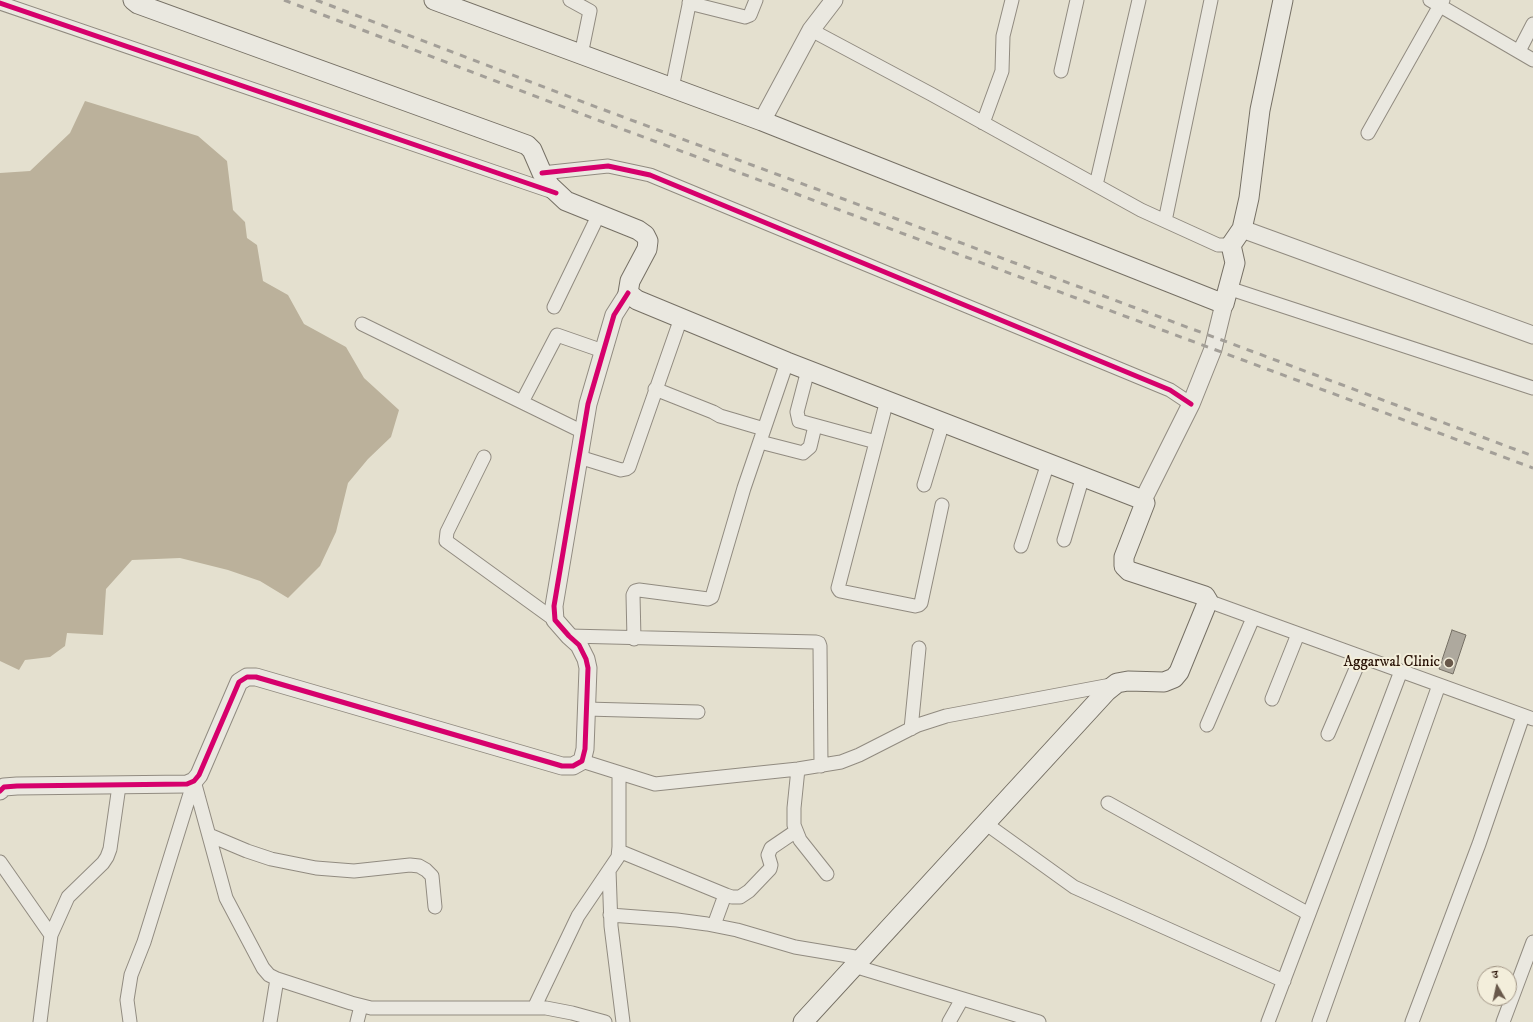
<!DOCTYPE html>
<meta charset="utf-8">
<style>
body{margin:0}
#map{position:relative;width:1533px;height:1022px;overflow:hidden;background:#e4e0cf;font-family:"IM FELL DW Pica","Noto Serif Devanagari",serif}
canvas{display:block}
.north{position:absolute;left:1477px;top:966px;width:40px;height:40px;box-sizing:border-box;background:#f3eedb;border:1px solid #a19585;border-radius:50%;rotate:351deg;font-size:11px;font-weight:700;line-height:16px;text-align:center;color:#271004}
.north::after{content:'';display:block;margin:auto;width:14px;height:18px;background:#69594b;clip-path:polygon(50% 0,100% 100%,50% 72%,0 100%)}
</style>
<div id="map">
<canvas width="1533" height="1022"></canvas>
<div class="north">उ</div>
</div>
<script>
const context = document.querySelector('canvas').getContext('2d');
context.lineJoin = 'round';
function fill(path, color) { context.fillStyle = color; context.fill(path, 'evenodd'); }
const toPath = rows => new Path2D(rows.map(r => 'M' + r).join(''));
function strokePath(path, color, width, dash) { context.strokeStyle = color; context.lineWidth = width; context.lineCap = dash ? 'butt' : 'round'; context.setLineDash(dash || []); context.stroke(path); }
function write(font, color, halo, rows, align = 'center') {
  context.font = font + ' "IM FELL DW Pica",serif'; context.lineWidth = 4; context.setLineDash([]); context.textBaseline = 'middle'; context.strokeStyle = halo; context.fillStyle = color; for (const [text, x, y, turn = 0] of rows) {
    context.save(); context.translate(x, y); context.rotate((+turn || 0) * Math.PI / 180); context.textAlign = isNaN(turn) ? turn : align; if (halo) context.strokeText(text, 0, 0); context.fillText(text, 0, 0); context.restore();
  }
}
const water = toPath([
 [85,101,198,136,227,161,233,210,245,222,247,238,257,245,263,281,288,295,304,324,346,347,364,378,399,410,391,437,368,459,348,483,336,532,320,566,288,598,260,581,228,570,180,558,132,560,106,589,103,635,67,633,65,646,50,657,25,660,19,670,0,661,0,173,30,171,70,133]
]);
const building = toPath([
 [1452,630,1466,635,1453,674,1439,669,1452,630]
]);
const minor = toPath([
 [570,0,590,11,581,55],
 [1430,0,1533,60],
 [0,3,556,193],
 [689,3,745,17,750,15,756,0],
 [811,30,931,94,1141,210,1218,245,1231,245],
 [1519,51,1533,24],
 [1061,71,1077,0],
 [672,88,690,0],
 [983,123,1002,71,1003,36,1012,0],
 [1368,133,1443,0],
 [542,173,608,166,650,175,1170,390,1191,404],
 [1096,185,1139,0],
 [1165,221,1211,0],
 [1228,288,1533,388],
 [554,307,599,214],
 [362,324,583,432],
 [808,370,797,412,799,421,876,442],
 [655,389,713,412,720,416,764,429],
 [887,400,838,588,840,591,915,606,919,605,921,603,942,505],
 [522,402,557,335,603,351],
 [760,442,803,453,810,447,815,426],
 [484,457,447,532,446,541,555,620],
 [579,457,621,470,626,469,629,467,681,318],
 [924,485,943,422],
 [1064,540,1083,476],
 [1021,546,1048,463],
 [1208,601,1533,719],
 [569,636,816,642,819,643,820,646,821,766],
 [634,639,633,595,635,591,639,590,708,599,712,597,744,488,787,362],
 [1272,699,1298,634],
 [586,709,698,712],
 [1207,725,1253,618],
 [911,729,919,648],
 [1328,734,1361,657],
 [582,761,655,784,798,769,841,762,859,755,918,725,946,716,1116,684],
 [798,769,794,808,794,825,800,840,827,874],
 [194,781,226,898,263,968,269,975,277,979,351,1003,371,1008,546,1008,572,1013,605,1022],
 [1108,803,1309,914],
 [985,823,1074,887,1284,981],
 [209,835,247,851,271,859,316,868,354,871,410,865,419,866,426,870,432,876,435,907],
 [619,851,726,895],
 [0,862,51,935],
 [609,870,611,926,623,1022],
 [610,915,677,920,707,924,737,930,795,947,861,958],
 [714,925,725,895,726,895,732,897,740,897,749,891,770,869,771,865,768,855,771,848,796,831],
 [854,966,1039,1022],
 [534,1008,578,916,618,857,619,847,619,773],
 [40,1022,51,935,68,897,103,863,107,857,110,849,119,786],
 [130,1022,127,1000,131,975,144,942,194,781],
 [270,1022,277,979],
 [357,1022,361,1006],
 [949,1022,962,999],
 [1268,1022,1401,671],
 [1319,1022,1439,685],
 [1412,1022,1479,844,1523,716],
 [1503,1022,1533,942]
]);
const tertiary = toPath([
 [762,121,811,30,834,0],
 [1242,229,1533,335],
 [1143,500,1191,404,1213,349,1224,304],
 [0,791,4,787,17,786,187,784,194,781,199,775,239,682,247,677,256,677,562,766,573,766,582,761,585,749,588,668,586,659,579,645,569,636,555,620,554,606,588,404,614,315,628,293]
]);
const secondary = toPath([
 [133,0,138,4,527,145,532,150,542,173,550,186,566,201,638,230,645,235,648,241,647,249,630,281,628,293,637,300,787,362,1143,500,1145,503,1124,557,1124,566,1129,571,1205,596,1208,601,1179,672,1174,678,1164,682,1128,681,1117,683,1107,691,803,1022],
 [434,0,762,121,1224,304,1235,263,1231,245,1242,229,1249,198,1260,110,1283,0]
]);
const rail = toPath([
 [284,0,595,119,1533,468],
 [316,0,599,108,1533,456]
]);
const cycleway = toPath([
 [0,3,556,193],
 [542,173,608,166,650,175,1170,390,1191,404],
 [0,791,4,787,17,786,187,784,194,781,199,775,239,682,247,677,256,677,562,766,573,766,582,761,585,749,588,668,586,659,579,645,569,636,555,620,554,606,588,404,614,315,628,293]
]);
const markers = [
 [1449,663,5,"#69594b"]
];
const poiNames = [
 ["Aggarwal Clinic",1440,663]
];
fill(water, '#bbb19b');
fill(building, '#aea99e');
strokePath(building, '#767065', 1);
strokePath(minor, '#918b80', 15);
strokePath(tertiary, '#918b80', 19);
strokePath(secondary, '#767065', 21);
strokePath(minor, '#eae8e0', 13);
strokePath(tertiary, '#eae8e0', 17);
strokePath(secondary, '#eae8e0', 19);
strokePath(rail, '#a39f98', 3, [7, 7]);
strokePath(cycleway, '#d6006c', 5);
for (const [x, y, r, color] of markers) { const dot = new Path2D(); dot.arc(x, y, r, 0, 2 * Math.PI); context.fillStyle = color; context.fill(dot); strokePath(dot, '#f3eedb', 1.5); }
write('15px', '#271004', '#f3eedb', poiNames, 'right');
</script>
